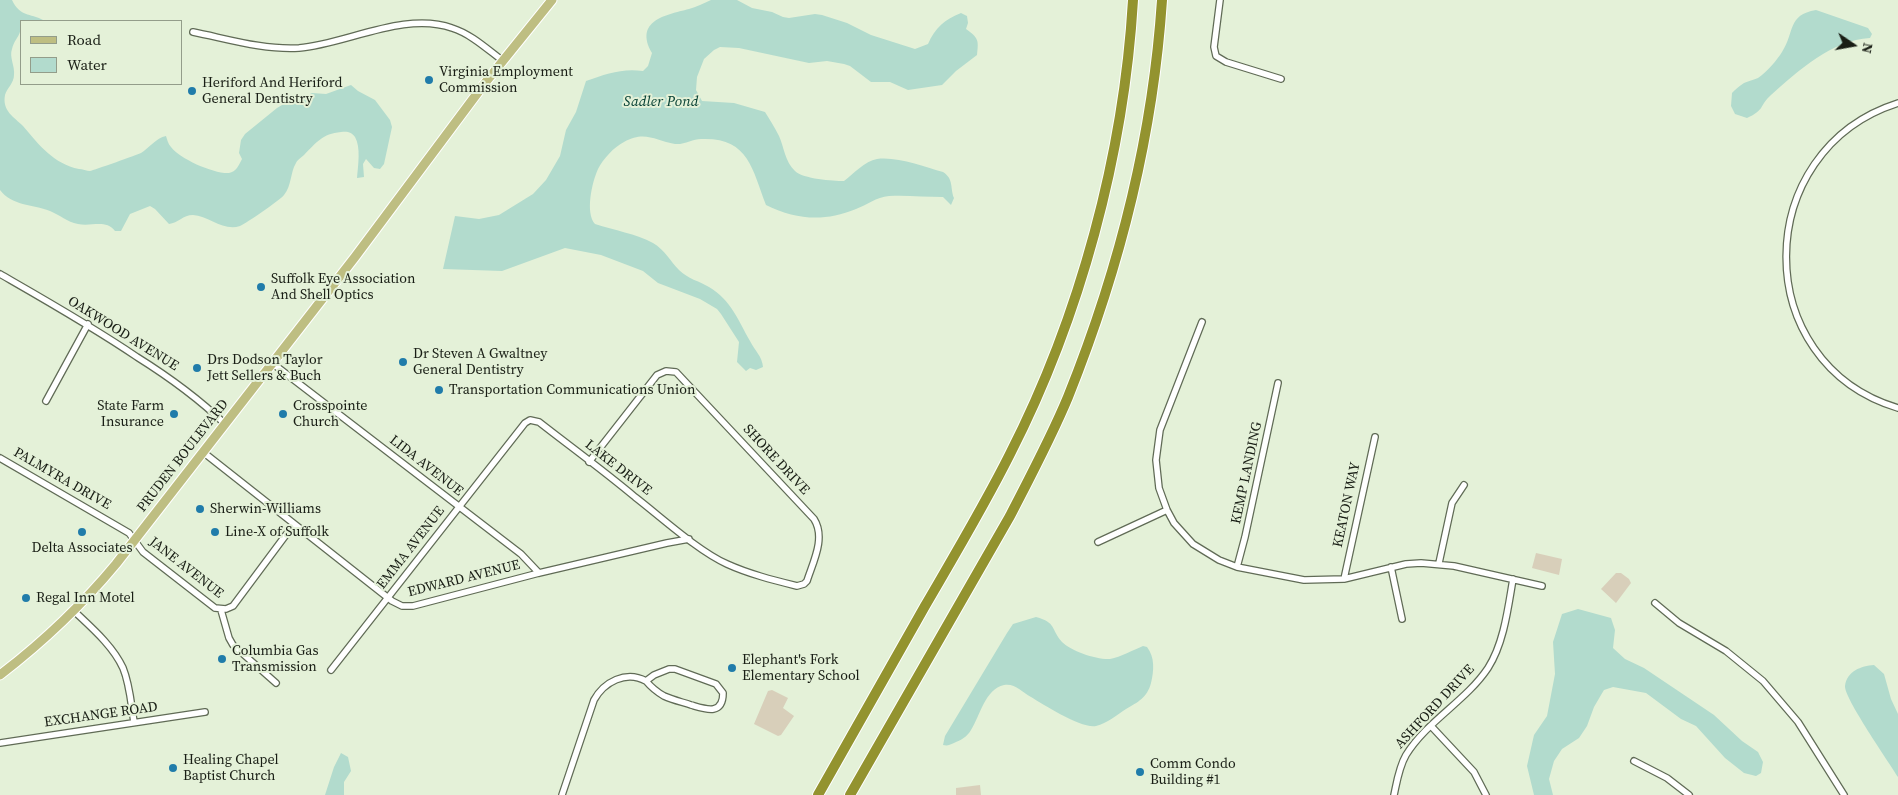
<!DOCTYPE html>
<style>
body{margin:0}
#map{position:relative;width:1898px;height:795px;overflow:hidden;background:#e4f1d8;font-family:"Source Serif 4",serif}
canvas{display:block}
.legend{position:absolute;left:20px;top:20px;width:162px;height:65px;box-sizing:border-box;background:#e4f1d8;border:1px solid #939d8a;margin:0;padding:6px 9px;list-style:none;font-size:15px;color:#191e15}
.legend li{display:flex;align-items:center;gap:10px;height:25px}
.legend b{width:25px;border:1px solid #939d8a}
.north{position:absolute;left:1828px;top:20px;width:50px;height:50px;-webkit-text-stroke:4px #e4f1d8;paint-order:stroke;rotate:102deg;font-size:14px;font-weight:700;line-height:20px;text-align:center;color:#191e15}
.north::after{content:'';display:block;margin:auto;width:18px;height:22px;background:#191e15;clip-path:polygon(50% 0,100% 100%,50% 72%,0 100%)}
</style>
<div id="map">
<canvas width="1898" height="795"></canvas>
<ul class="legend">
<li><b style="height:6px;background:#bebe82"></b>Road</li>
<li><b style="height:14px;background:#b2dbcd"></b>Water</li>
</ul>
<div class="north">N</div>
</div>
<script>
const ctx = document.querySelector('canvas').getContext('2d');
ctx.lineJoin = 'round';
function paint(path, color) {
  ctx.fillStyle = color;
  ctx.fill(path, 'evenodd');
}
function strokePath(path, color, width, dash) {
  ctx.strokeStyle = color;
  ctx.lineWidth = width;
  ctx.lineCap = dash ? 'butt' : 'round';
  ctx.setLineDash(dash || []);
  ctx.stroke(path);
}
function drawText(font, color, halo, rows, align = 'center') {
  ctx.font = font + ' "Source Serif 4",serif';
  ctx.lineWidth = 4;
  ctx.setLineDash([]);
  ctx.textBaseline = 'middle';
  ctx.strokeStyle = halo;
  ctx.fillStyle = color;
  for (const [text, x, y, turn = 0] of rows) {
    ctx.save();
    ctx.translate(x, y);
    ctx.rotate((+turn || 0) * Math.PI / 180);
    ctx.textAlign = isNaN(turn) ? turn : align;
    if (halo) ctx.strokeText(text, 0, 0);
    ctx.fillText(text, 0, 0);
    ctx.restore();
  }
}
const green = new Path2D(`
 M1536 553 1562 559 1559 575 1532 568Z
 M1616 573H1621L1629 579 1631 583 1616 603 1601 589Z
 M772 690 788 698 783 708 794 716 781 735 778 736 754 724 768 691Z
 M980 785 981 795H956V788Z`);
const water = new Path2D(`
 M0 0H12C20 17 30 13 43 20L21 21C21 39 16 35 12 49 9 57 15 66 14 75 14 83 7 88 5 95 2 111 14 117 23 126 39 145 54 164 79 169 82 169 87 171 90 171 94 170 137 155 141 153 149 148 156 138 166 136 167 139 168 144 171 147 180 159 214 174 229 173 236 172 239 165 242 159L239 153 241 140 245 134 277 108 287 102H294L312 93 326 94 351 85 358 91 375 100 390 120 392 127 384 164 380 169 374 168 366 159 363 164 364 177 357 178C358 166 361 147 355 137 352 132 347 131 341 132 322 134 317 142 304 155 301 158 297 160 296 163 290 173 292 185 284 195 280 200 247 223 240 226 224 232 209 216 193 215 183 215 178 223 169 224L155 209 150 206 130 214 121 231H115C106 219 91 227 78 224 67 222 60 215 50 211 32 204 12 206 0 190Z
 M711 0H737L752 8 772 12 783 17 789 18 815 14 822 15 847 23 871 35 915 49 928 44C935 28 945 19 961 13L967 16 968 23 966 29C978 38 979 39 977 55L956 71 942 85 908 90 890 82H871L850 66 844 64 827 61 809 63 739 48 720 47 714 50 704 59 697 77 696 90 702 101 734 103 765 112C770 120 775 128 779 136 784 147 785 162 795 171 803 179 833 181 844 181 853 174 865 161 877 159 896 156 925 167 943 172 954 179 950 188 954 198L951 205 943 197C925 197 906 195 889 196 876 197 867 205 856 209 824 222 797 220 766 205 752 168 748 137 701 139 693 139 684 145 675 144 656 141 645 130 624 142 614 147 603 159 598 169 592 182 585 213 595 224 614 230 636 234 653 243 665 250 670 261 679 270 688 279 699 281 709 287 731 300 738 320 750 341 755 351 762 356 763 367L756 370 750 368 746 371 737 362 739 342 721 314 717 309 700 299 658 283 643 271 601 255 565 248 502 271 443 269 455 216 479 219 499 215 533 194 546 180 560 156 566 130 576 112 586 81C606 74 622 68 643 71L648 66 652 53C634 21 665 15 689 9 696 7 704 3 711 0Z
 M1816 10 1868 28 1872 34 1870 38C1832 40 1798 71 1771 95 1759 106 1765 110 1747 118L1735 114 1731 106 1732 93C1735 90 1739 86 1744 83 1748 81 1754 80 1758 78 1767 72 1777 60 1782 52 1795 32 1787 15 1816 10Z
 M1578 609 1611 618 1615 630 1613 648 1625 659 1644 668 1714 715 1742 741 1758 752 1763 762 1761 773 1756 776 1744 773 1725 758 1696 726 1681 719 1646 693 1613 687 1604 690 1601 695 1594 707 1587 726 1579 738 1562 749 1554 761 1549 779 1553 795H1534L1527 766 1534 735 1547 716 1555 674 1553 642 1562 614Z
 M1036 617C1057 623 1050 628 1062 642 1071 651 1097 660 1110 659 1121 657 1133 650 1143 646L1147 647C1155 657 1154 671 1151 683 1147 698 1138 702 1126 709 1117 715 1107 723 1096 726 1082 729 1044 705 1031 697 1022 692 1015 683 1004 685 985 689 980 716 971 730 967 737 961 740 954 743 949 745 948 746 943 745L945 736 1007 633 1013 624Z
 M1874 665 1884 674 1891 699 1898 714V777C1889 762 1844 698 1845 686 1847 671 1861 666 1874 665Z
 M341 753 348 757 351 771 344 782V795H325L334 767Z`);
const street = new Path2D(`
 M1220 0 1214 47 1216 56 1226 62 1281 79
 M193 32C228 39 263 50 299 48 346 44 405 11 452 28 471 34 487 49 503 61
 M1898 103C1750 150 1748 363 1898 408
 M0 274C47 301 93 327 137 357 169 377 198 398 225 424
 M1202 322 1160 430 1156 460 1159 488 1167 510 1174 523 1193 544 1219 560 1237 567 1304 580 1344 579 1406 564 1421 563 1454 566 1542 586
 M272 363 521 554 539 573
 M46 401 88 324
 M203 452 392 601 402 606H413L539 573 667 543 689 539
 M0 458 129 533 143 552 215 608 226 609 233 606 294 524
 M1098 542 1167 510
 M1439 563 1452 503 1464 485
 M1237 567 1245 537 1278 383
 M1391 567 1402 619
 M1344 579 1375 437
 M1655 603 1679 623 1726 651 1763 681 1798 722 1844 795
 M221 610 229 638 233 645 276 683
 M74 611C92 628 113 646 123 668 130 685 131 704 134 722
 M669 669H675L716 684 723 693C723 716 705 709 691 705 682 702 673 700 664 696 657 692 651 687 646 681L654 675Z
 M331 670 525 423 530 420 539 422C571 447 604 471 635 497 661 517 698 551 727 564 749 574 773 580 797 586L804 584 807 581C813 562 826 538 814 519L676 372 666 371 657 375 589 462
 M1431 726 1474 772 1486 795
 M0 743 205 712
 M1634 761 1667 778 1689 795
 M562 795 594 700C604 682 626 670 646 681
 M1394 795C1397 781 1399 767 1406 755 1427 721 1466 701 1488 668 1504 643 1508 608 1513 579`);
const primary = new Path2D(`
 M0 675C43 642 82 605 116 564L355 257 485 83 552 0`);
const highway = new Path2D(`
 M818 795C854 732 889 669 925 606 954 556 984 506 1010 454 1080 317 1124 154 1133 0
 M850 795 1010 516C1030 477 1051 438 1068 397 1119 270 1153 136 1162 0`);
const markers = [
 [429,80,5,"#207caa"],
 [192,91,5,"#207caa"],
 [261,287,5,"#207caa"],
 [403,362,5,"#207caa"],
 [197,368,5,"#207caa"],
 [439,390,5,"#207caa"],
 [174,414,5,"#207caa"],
 [283,414,5,"#207caa"],
 [200,509,5,"#207caa"],
 [82,532,5,"#207caa"],
 [215,532,5,"#207caa"],
 [26,598,5,"#207caa"],
 [222,659,5,"#207caa"],
 [732,668,5,"#207caa"],
 [173,768,5,"#207caa"],
 [1140,772,5,"#207caa"]
];
const poiNames = [
 ["Virginia Employment",439,72],
 ["Commission",439,88],
 ["Heriford And Heriford",202,83],
 ["General Dentistry",202,99],
 ["Suffolk Eye Association",271,279],
 ["And Shell Optics",271,295],
 ["Dr Steven A Gwaltney",413,354],
 ["General Dentistry",413,370],
 ["Drs Dodson Taylor",207,360],
 ["Jett Sellers & Buch",207,376],
 ["Transportation Communications Union",449,390],
 ["State Farm",164,406,"right"],
 ["Insurance",164,422,"right"],
 ["Crosspointe",293,406],
 ["Church",293,422],
 ["Sherwin-Williams",210,509],
 ["Line-X of Suffolk",225,532],
 ["Delta Associates",82,548,"center"],
 ["Regal Inn Motel",36,598],
 ["Columbia Gas",232,651],
 ["Transmission",232,667],
 ["Elephant's Fork",742,660],
 ["Elementary School",742,676],
 ["Healing Chapel",183,760],
 ["Baptist Church",183,776],
 ["Comm Condo",1150,764],
 ["Building #1",1150,780]
];
const streetNames = [
 ["OAKWOOD AVENUE",123,334,32],
 ["PRUDEN BOULEVARD",183,456,-52],
 ["SHORE DRIVE",776,460,47],
 ["LIDA AVENUE",426,466,38],
 ["LAKE DRIVE",618,468,38],
 ["KEMP LANDING",1247,473,-78],
 ["PALMYRA DRIVE",62,479,30],
 ["KEATON WAY",1347,505,-78],
 ["EMMA AVENUE",411,548,-52],
 ["JANE AVENUE",186,568,38],
 ["EDWARD AVENUE",464,579,-14],
 ["ASHFORD DRIVE",1435,707,-47],
 ["EXCHANGE ROAD",101,715,-8]
];
const waterNames = [
 ["Sadler Pond",661,102]
];
paint(green, '#d8cfba');
paint(water, '#b2dbcd');
strokePath(street, '#606b56', 8);
strokePath(primary, '#fff', 11);
strokePath(highway, '#fff', 12);
strokePath(street, '#fff', 5.5);
strokePath(primary, '#bebe82', 9);
strokePath(highway, '#93932f', 10);
for (const [x, y, r, color] of markers) {
  const dot = new Path2D();
  dot.arc(x, y, r, 0, 2 * Math.PI);
  ctx.fillStyle = color;
  ctx.fill(dot);
  strokePath(dot, '#e4f1d8', 2);
}
drawText('14px', '#191e15', '#e4f1d8', poiNames, 'left');
drawText('14px', '#191e15', '#e4f1d8', streetNames);
drawText('italic 15px', '#084235', '#e4f1d8', waterNames);
</script>
